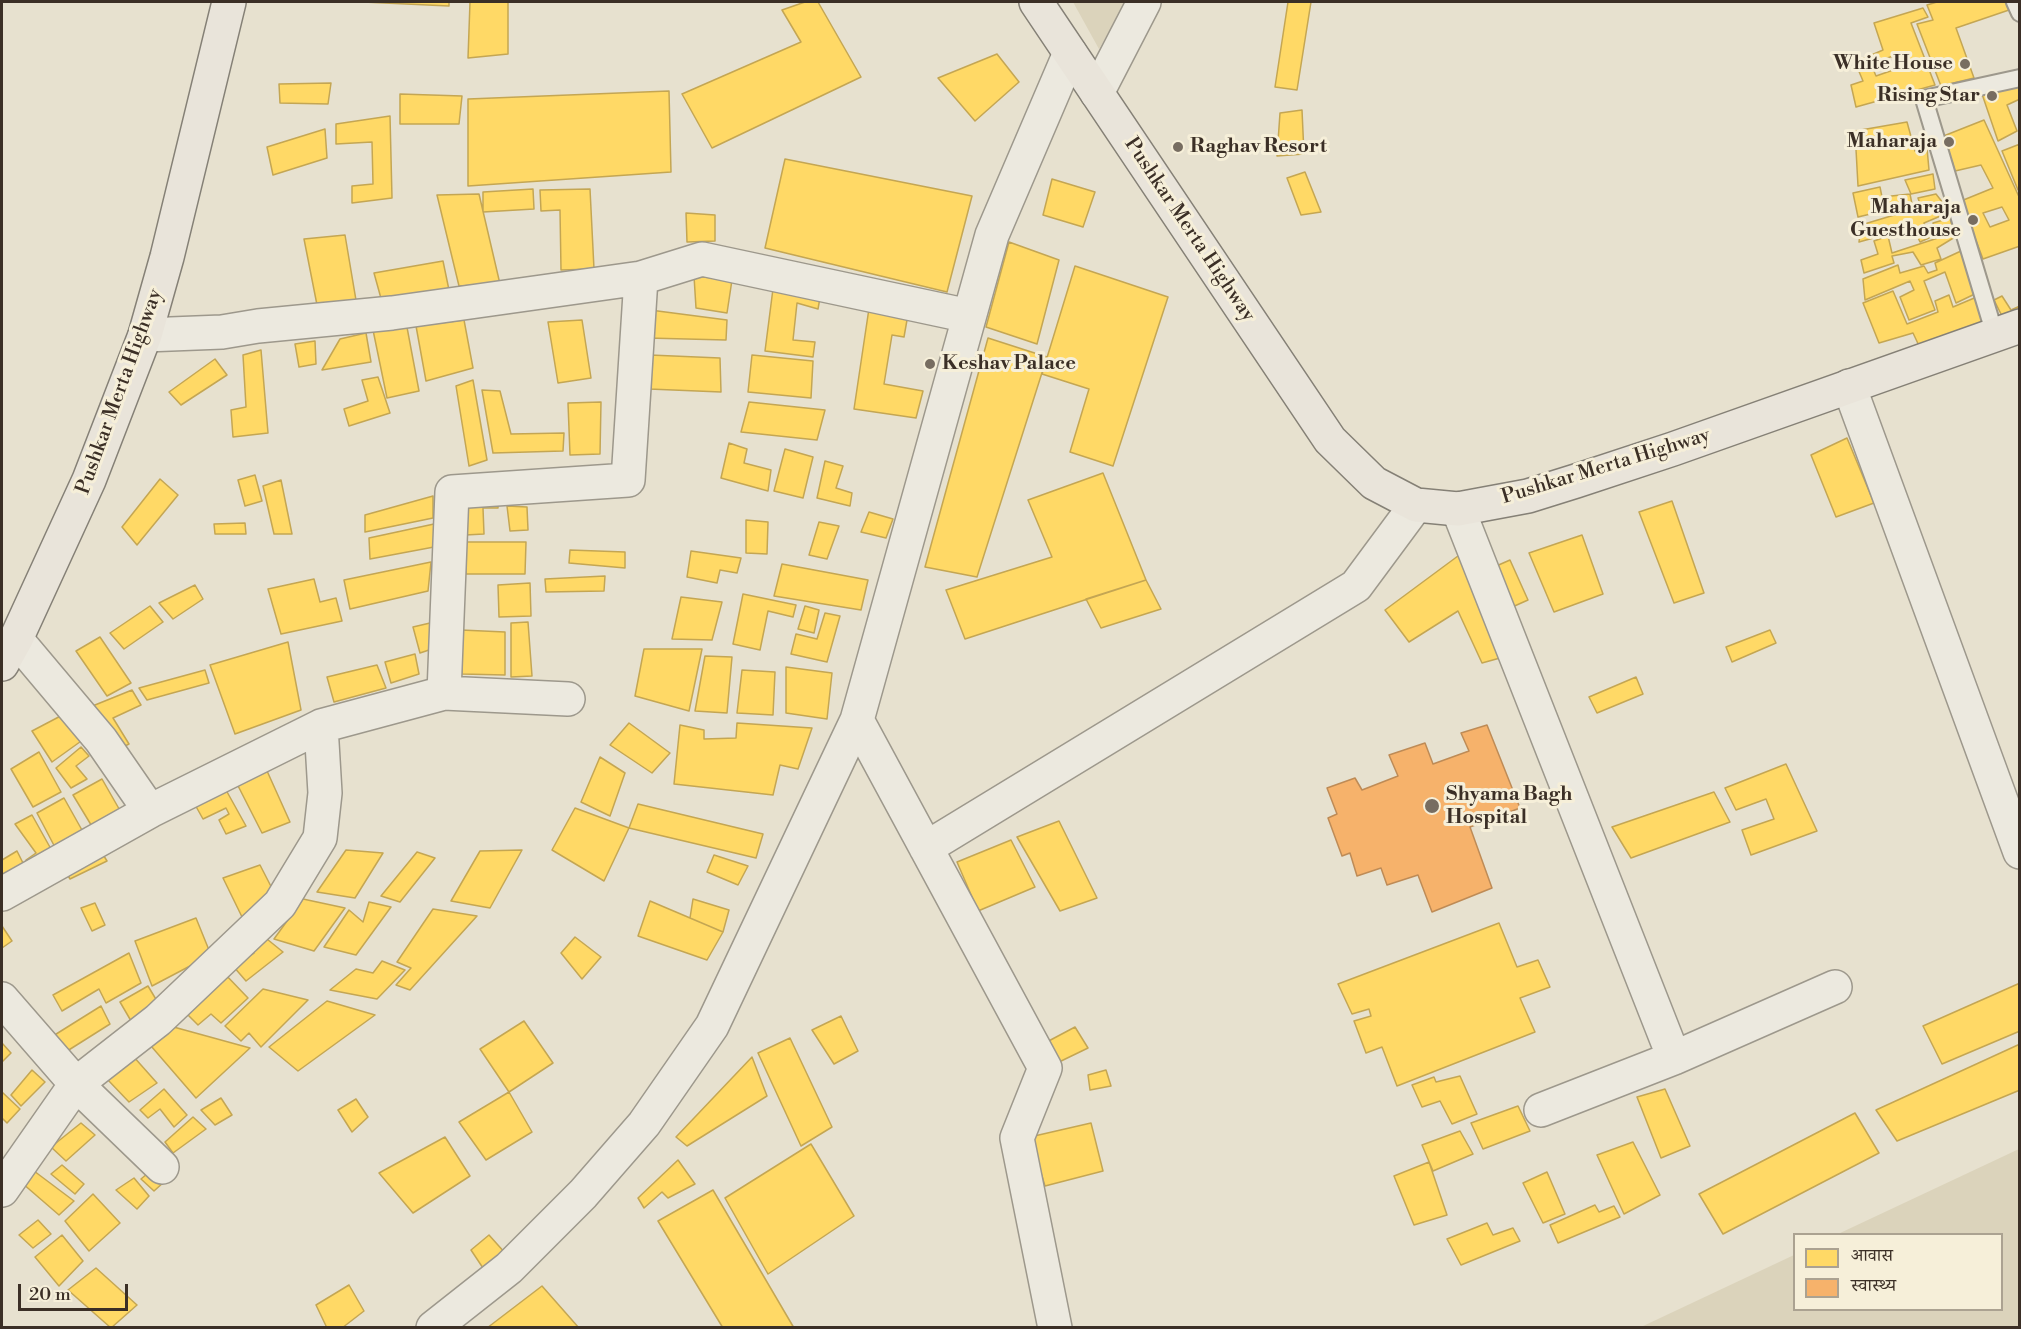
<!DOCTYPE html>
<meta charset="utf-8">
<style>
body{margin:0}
#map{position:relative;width:2021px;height:1329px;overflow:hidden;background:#e7e1cf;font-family:"Libre Bodoni","Noto Serif Devanagari",serif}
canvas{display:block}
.frame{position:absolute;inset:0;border:3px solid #3b2f26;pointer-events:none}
.legend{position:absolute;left:1793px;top:1233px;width:210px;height:78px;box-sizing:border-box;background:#f6efd9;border:2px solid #aba291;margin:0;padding:8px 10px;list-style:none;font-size:18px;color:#3b2f26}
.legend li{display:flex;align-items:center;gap:12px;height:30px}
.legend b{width:30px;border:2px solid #aba291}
.scale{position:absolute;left:18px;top:1284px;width:110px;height:27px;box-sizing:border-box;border:3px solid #3b2f26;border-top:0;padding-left:8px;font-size:18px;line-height:21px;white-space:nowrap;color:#3b2f26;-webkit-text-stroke:4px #f6efd9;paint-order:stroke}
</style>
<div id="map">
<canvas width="2021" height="1329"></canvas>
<div class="frame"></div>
<ul class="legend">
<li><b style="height:16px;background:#ffd966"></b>आवास</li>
<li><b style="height:16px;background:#f6b26b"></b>स्वास्थ्य</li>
</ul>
<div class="scale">20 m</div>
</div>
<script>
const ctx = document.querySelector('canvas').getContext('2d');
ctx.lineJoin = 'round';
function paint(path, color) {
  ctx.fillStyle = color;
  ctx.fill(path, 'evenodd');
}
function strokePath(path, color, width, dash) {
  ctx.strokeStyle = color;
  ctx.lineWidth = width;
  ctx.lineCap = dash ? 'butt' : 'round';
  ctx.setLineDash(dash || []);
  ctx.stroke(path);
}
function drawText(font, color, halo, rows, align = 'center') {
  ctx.font = font + ' "Libre Bodoni",serif';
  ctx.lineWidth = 6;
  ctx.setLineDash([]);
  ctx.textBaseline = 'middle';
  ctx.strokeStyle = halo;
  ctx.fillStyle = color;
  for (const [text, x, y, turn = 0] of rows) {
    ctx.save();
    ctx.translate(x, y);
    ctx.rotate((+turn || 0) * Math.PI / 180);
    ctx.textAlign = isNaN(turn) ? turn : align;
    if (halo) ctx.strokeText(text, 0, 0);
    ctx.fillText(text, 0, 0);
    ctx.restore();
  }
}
const green = new Path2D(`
 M1073 2H1126L1099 49Z
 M2019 1149V1327H1641L1794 1255V1310H2002V1234H1838Z`);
const homes = new Path2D(`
 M363 2H449V6Z
 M470 2H508V54L468 58Z
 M805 2H818L861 77 712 148 682 94 801 42 782 10Z
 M1288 2H1311L1297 90 1275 87Z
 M1937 2H2005L2009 10 1956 28 1974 78 1941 86 1917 24 1933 20 1927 5Z
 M1923 8 1928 17 1911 23 1935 85 1856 107 1851 85 1863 81 1855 62 1883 50 1874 23Z
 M997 54 1019 82 975 121 938 78Z
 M1893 56 1899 68 1876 76 1871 64Z
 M331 83 328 104 280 103 279 84Z
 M2020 84V99L2007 105 2017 131 1998 141 1982 94Z
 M669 91 671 172 468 186V99Z
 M400 94 462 96 459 124H400Z
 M1302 110 1304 154 1277 156 1280 113Z
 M390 116 392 198 352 203V186L373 184 372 142 336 144V124Z
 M1984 120 2020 199V246L1983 259 1961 201 1993 188 1981 165 1955 171 1952 161H1948L1941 137ZM2002 207 2009 220 1990 227 1983 213Z
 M1907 122 1915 151 1927 148 1929 170 1858 186 1855 131Z
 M325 129 327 158 273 175 267 147Z
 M2020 144V190H2018L2002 151Z
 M785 159 972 196 947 292 765 248Z
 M1305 172 1321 212 1301 215 1287 178Z
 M1933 174 1935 189 1911 194 1905 180Z
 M1052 179 1095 192 1083 227 1043 215Z
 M1880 187 1882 197 1910 194 1912 204 1858 217 1853 193Z
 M533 189 534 209 483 212V192Z
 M590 189 594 269 561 270 560 210 541 211 540 190Z
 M479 194 500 284 459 286 437 195Z
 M1936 194 1950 212 1924 223 1929 238 1920 242 1913 227 1859 242 1861 225 1921 207 1918 198Z
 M686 213 715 215V241L687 242Z
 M1950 218 1955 237 1937 248 1941 259 1921 265 1913 252 1892 256 1894 263 1864 273 1861 260 1878 254 1874 241 1888 236 1892 253 1947 235V228L1935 230 1933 223Z
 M345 235 357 306 318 310 304 239Z
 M1009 242 1059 260 1037 344 986 327Z
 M1961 251 1979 292 1956 303 1945 272 1924 281 1935 310 1909 320 1900 297 1914 290 1910 281 1865 300 1863 279 1898 265 1900 273 1924 266 1928 273 1937 270 1935 263Z
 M443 261 449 290 382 302 374 273Z
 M1075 266 1168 297 1113 466 1070 452 1089 389 1042 374Z
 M694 276 732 280 727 313 696 308Z
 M774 281 821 292 818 309 797 303 793 340 815 342 813 357 765 351Z
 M1893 291 1907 324 1938 312 1935 301 1949 295 1953 307 1979 296 1992 324 1921 350 1913 333 1879 343 1863 303Z
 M871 295 910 303 904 337 892 335 884 384 923 391 916 418 854 409Z
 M2002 296 2011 310 2020 306V314L2004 320 1994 300Z
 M650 310 727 320 726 340 647 338Z
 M464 320 473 368 426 381 416 326Z
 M582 320 591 378 558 383 548 322Z
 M406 322 419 391 387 398 373 330Z
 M366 333 371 362 322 370 340 339Z
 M988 338 1047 357 977 577 925 567Z
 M315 341 316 364 299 367 295 344Z
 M261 350 268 433 233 437 231 410 246 407 243 355Z
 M650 355 720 358 721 392 649 389Z
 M752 355 813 361 811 398 748 392Z
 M215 359 227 375 181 405 169 392Z
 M378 377 390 413 349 426 344 409 368 401 362 380Z
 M473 380 487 460 469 466 456 386Z
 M482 390 500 391 511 434 564 433 563 451 493 453Z
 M601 402 600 454 570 455 568 403Z
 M749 402 825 410 817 440 741 432Z
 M1847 438 1874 503 1836 517 1811 455Z
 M729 443 747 449 744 463 771 470 768 491 721 478Z
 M785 449 813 457 803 498 774 491Z
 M825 461 843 466 836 488 852 493 850 506 817 498Z
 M1103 473 1146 580 965 639 946 590 1052 557 1028 500Z
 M255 475 262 501 245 506 238 480Z
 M160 479 178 495 137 545 122 527Z
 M281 480 292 534H274L263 486Z
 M433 496V518L365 532V515Z
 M463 497H498V508H483L484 534 465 535Z
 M1672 501 1704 593 1674 603 1639 512Z
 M507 506 527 507 528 530 510 531Z
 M869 512 893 519 886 538 861 532Z
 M746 520 768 522 767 554 746 553Z
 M819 522 839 526 827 559 809 555Z
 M245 523 246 534H215L214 524Z
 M434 524V547L370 559 369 538Z
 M1582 535 1603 594 1554 612 1529 553Z
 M464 542H526L525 574H466Z
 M570 550 625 552V568L569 563Z
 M691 551 741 558 737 573 720 570 717 583 687 577Z
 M1462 553 1500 658 1482 663 1458 611 1409 642 1385 610Z
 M1510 560 1528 600 1510 608 1494 567Z
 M431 562 428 591 350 609 344 580Z
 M782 564 868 580 861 610 774 596Z
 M605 576 604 591 546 592 545 579Z
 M314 579 320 602 336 598 342 621 281 634 268 589Z
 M1146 580 1161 609 1101 628 1086 599Z
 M530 583 531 616 499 617 498 585Z
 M195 585 203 599 173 619 159 603Z
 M743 594 796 605 793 617 768 611 760 650 733 644Z
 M681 597 722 602 712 640 672 639Z
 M150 606 163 622 124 649 110 633Z
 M805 606 819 610 814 633 798 629Z
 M825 613 840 616 827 662 791 654 796 634 817 639Z
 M528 622 532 676 511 677V623Z
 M430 623 435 648 420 653 413 627Z
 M461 630 505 632V675L462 674Z
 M1770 630 1776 643 1732 662 1726 647Z
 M100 637 131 683 107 696 76 651Z
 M288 642 301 710 235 734 210 665Z
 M644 649H702L689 711 635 696Z
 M415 654 419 674 391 683 385 662Z
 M705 656 732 657 727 713 695 711Z
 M377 665 386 688 334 702 327 677Z
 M786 667 832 673 827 719 786 713Z
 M205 670 209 683 147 700 139 688Z
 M742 670 775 672 773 715 737 713Z
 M1636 677 1643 694 1597 713 1589 697Z
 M132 690 141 705 113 718 129 744 117 750 90 707Z
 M72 710 84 739 52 762 32 731Z
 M629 723 670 753 652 773 610 745Z
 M737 723 812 728 798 769 780 765 773 795 674 784 680 725 704 730V739L736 738Z
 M81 747 89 756 76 766 87 779 71 788 56 768Z
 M39 752 61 792 33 807 11 769Z
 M600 757 625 773 610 816 581 802Z
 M263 762 290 822 262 833 232 774Z
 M1786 764 1817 831 1751 855 1742 830 1774 819 1766 799 1736 810 1725 788Z
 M102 779 126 821 99 838 73 795Z
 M221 781 246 826 226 834 219 820 229 814 226 808 203 819 189 794Z
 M1714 792 1730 822 1631 858 1612 827Z
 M64 798 87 839 58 853 37 813Z
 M638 804 763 834 756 858 629 828Z
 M575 808 629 828 604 881 552 850Z
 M32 815 56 858 35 873 26 860 36 853 15 824Z
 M1059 821 1097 898 1060 911 1017 837Z
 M1011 840 1035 887 978 911 957 862Z
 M96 843 107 861 70 879 60 862Z
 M346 850 383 853 355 898 317 892Z
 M522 850 490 908 451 901 480 851Z
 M17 851 29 875 2 888V860Z
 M417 852 435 858 400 902 381 896Z
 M714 855 748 866 738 885 707 872Z
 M260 865 279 902 244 921 223 878Z
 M303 899 345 908 314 951 274 939Z
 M693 899 729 910 723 932 690 918Z
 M650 901 723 932 707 960 638 936Z
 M369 902 391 907 356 955 324 947 349 910 363 922Z
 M95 903 105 925 92 931 81 908Z
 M433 909 477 916 410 990 396 985 411 968 397 962Z
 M196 918 211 955 152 986 135 941Z
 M1499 923 1517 967 1538 960 1550 987 1520 998 1535 1032 1397 1086 1382 1047 1366 1053 1354 1021 1371 1016 1369 1009 1352 1014 1338 984Z
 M2 926 12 941 2 948Z
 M262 935 283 952 246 981 233 966 254 953 249 947Z
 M575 937 601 957 582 979 561 953Z
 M129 953 141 983 106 1003 99 989 62 1011 53 995Z
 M382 961 405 970 377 999 330 990 356 969 373 973Z
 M223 972 248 998 221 1023 211 1014 198 1025 185 1012Z
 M2020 983V1031L1942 1064 1923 1026Z
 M148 986 160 1006 134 1026 120 1002Z
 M263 989 308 1000 261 1047 249 1033 241 1041 225 1026Z
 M327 1001 375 1015 298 1071 269 1047Z
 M101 1006 110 1024 64 1053 53 1036Z
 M841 1016 858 1051 834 1064 812 1030Z
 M524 1021 553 1063 509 1092 480 1049Z
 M170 1026 250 1048 196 1098 151 1046Z
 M1075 1027 1088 1048 1057 1063 1043 1044Z
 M790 1038 832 1127 801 1146 758 1053Z
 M2 1043 11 1053 2 1062Z
 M2020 1044V1090L1897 1141 1876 1110Z
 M133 1056 157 1083 129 1102 107 1079Z
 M752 1057 767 1096 687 1146 676 1137Z
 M32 1070 45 1082 21 1106 11 1095Z
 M1106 1070 1111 1086 1090 1090 1088 1075Z
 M1460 1076 1477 1114 1452 1124 1440 1101 1422 1107 1412 1085 1434 1077 1436 1082Z
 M164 1089 187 1115 174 1127 160 1109 148 1118 140 1110Z
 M1665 1089 1690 1146 1661 1158 1637 1097Z
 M2 1092 20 1109 7 1123 2 1118Z
 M509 1092 532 1132 486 1160 459 1122Z
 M221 1098 232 1115 215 1125 201 1110Z
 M356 1099 368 1117 352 1132 338 1110Z
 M1518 1106 1530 1131 1483 1149 1471 1123Z
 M1855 1113 1879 1153 1723 1234 1699 1194Z
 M193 1117 206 1129 173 1153 165 1142Z
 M81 1123 95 1135 66 1161 51 1147Z
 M1091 1123 1103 1171 1045 1186 1030 1137Z
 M1460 1131 1473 1154 1433 1171 1422 1145Z
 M445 1137 470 1176 413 1213 379 1173Z
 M1633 1142 1660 1195 1624 1214 1597 1155Z
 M811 1144 854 1216 768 1274 725 1198Z
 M678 1160 695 1184 668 1198 662 1192 644 1208 638 1198Z
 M1429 1162 1447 1215 1414 1225 1394 1176Z
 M62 1165 84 1184 75 1194 51 1174Z
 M154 1168 164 1182 154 1191 141 1179Z
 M34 1171 74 1201 59 1215 22 1183Z
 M1547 1172 1565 1214 1543 1223 1523 1183Z
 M134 1178 149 1196 137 1209 116 1190Z
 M713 1190 794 1328H723L658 1221Z
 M93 1194 120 1223 89 1251 65 1221Z
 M1595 1205 1599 1212 1614 1206 1620 1217 1558 1243 1550 1225Z
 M38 1220 51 1234 33 1248 19 1235Z
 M1487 1223 1493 1235 1513 1228 1520 1241 1461 1265 1447 1239Z
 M62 1235 83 1261 59 1286 35 1257Z
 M489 1235 506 1254 485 1271 471 1250Z
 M96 1268 137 1305 111 1328 68 1290Z
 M349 1285 364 1311 342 1328H327L316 1305Z
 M542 1286 579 1328H487Z`);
const health = new Path2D(`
 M1487 725 1520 808 1470 827 1492 888 1432 912 1418 875 1387 885 1381 868 1357 876 1350 853 1342 856 1328 818 1337 814 1327 788 1355 778 1362 790 1398 776 1389 755 1425 743 1433 764 1469 751 1461 733Z`);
const lane = new Path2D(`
 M2015 2 2020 13
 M1995 335 1924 99 2020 78`);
const street = new Path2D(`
 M1097 93 1144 2
 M145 335 222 332 258 326 392 313 641 278 702 259 969 316
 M1849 386 2020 852
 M1458 509 1674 1058
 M16 639 101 740 150 811 321 726 444 693 568 699
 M444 693 452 492 628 480 641 278
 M857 720 1045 1068 1017 1138 1055 1328
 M926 848 1356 586 1416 505
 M2 894 150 811
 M2 999 76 1084 162 1167
 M1541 1110 1674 1058 1835 987
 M2 1190 76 1084 158 1020 280 904 320 838 325 793 321 726
 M433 1328 509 1268 583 1194 644 1124 712 1026 857 720 992 235 1070 53`);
const primary = new Path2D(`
 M2 664 16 639 89 480 145 335 167 257 229 2`);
const highway = new Path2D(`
 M1036 2 1330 440 1374 483 1416 505 1458 509 1528 496 1576 481 1673 449 2020 326`);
const markers = [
 [1965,64,6,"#776d61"],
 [1992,96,6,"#776d61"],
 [1949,142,6,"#776d61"],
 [1178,147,6,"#776d61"],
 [1973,220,6,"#776d61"],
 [930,364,6,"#776d61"],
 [1432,806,8,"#776d61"]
];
const poiNames = [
 ["White House",1953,64],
 ["Rising Star",1980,96],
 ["Maharaja",1937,142],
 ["Raghav Resort",1190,147,"left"],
 ["Maharaja",1961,208],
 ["Guesthouse",1961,231],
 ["Keshav Palace",942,364,"left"],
 ["Shyama Bagh",1446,795,"left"],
 ["Hospital",1446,818,"left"]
];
const streetNames = [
 ["Pushkar Merta Highway",1189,230,56],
 ["Pushkar Merta Highway",120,392,-70],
 ["Pushkar Merta Highway",1606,467,-17]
];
paint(green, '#dbd3bb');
paint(homes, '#ffd966');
strokePath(homes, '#c4a653', 1.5);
paint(health, '#f6b26b');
strokePath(health, '#be8b56', 1.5);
strokePath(lane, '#9d988c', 20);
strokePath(street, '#9d988c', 36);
strokePath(primary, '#858076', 36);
strokePath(highway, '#858076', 36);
strokePath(lane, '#ece9df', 16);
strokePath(street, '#ece9df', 33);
strokePath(primary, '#e9e4da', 33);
strokePath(highway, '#e9e4da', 33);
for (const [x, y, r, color] of markers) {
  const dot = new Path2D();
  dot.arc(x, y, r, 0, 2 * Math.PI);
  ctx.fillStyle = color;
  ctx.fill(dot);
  strokePath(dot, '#f6efd9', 2);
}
drawText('bold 20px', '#3b2f26', '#f6efd9', poiNames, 'right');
drawText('20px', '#3b2f26', '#f6efd9', streetNames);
</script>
